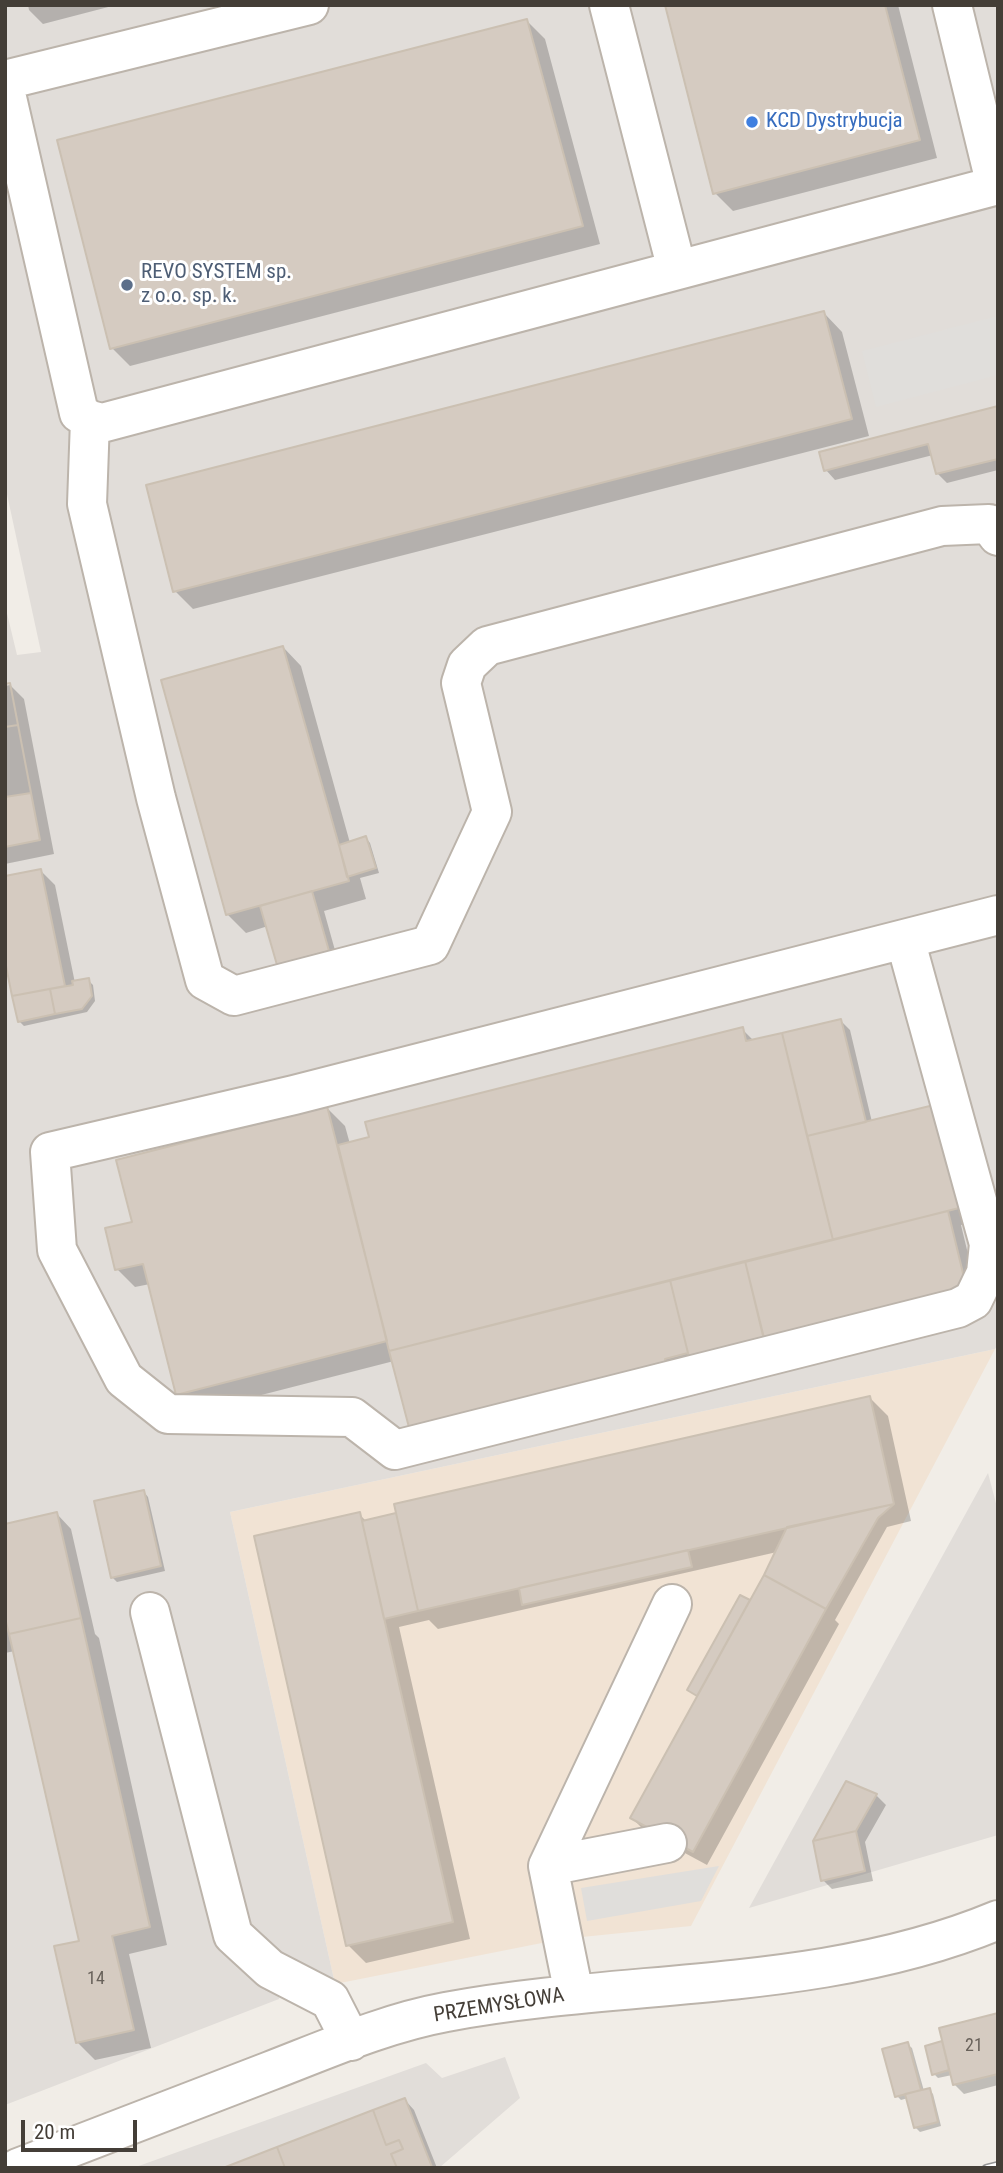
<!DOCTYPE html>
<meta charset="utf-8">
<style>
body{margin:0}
#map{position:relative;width:1003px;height:2173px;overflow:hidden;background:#f1ede7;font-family:"Roboto Condensed",sans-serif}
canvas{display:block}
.frame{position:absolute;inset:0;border:7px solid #443e37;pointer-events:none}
.scale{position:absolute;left:21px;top:2120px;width:116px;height:32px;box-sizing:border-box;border:4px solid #443e37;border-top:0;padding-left:9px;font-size:21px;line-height:24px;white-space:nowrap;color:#443e37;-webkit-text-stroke:5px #fff;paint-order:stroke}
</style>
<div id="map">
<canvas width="1003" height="2173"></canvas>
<div class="frame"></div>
<div class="scale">20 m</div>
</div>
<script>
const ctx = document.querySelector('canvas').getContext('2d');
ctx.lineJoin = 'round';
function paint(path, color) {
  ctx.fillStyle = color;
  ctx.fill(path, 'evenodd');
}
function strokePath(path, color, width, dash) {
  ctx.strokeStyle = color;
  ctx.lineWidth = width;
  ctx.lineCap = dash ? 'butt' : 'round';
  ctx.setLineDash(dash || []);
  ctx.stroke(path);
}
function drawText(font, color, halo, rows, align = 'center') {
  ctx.font = font + ' "Roboto Condensed",sans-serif';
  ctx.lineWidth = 6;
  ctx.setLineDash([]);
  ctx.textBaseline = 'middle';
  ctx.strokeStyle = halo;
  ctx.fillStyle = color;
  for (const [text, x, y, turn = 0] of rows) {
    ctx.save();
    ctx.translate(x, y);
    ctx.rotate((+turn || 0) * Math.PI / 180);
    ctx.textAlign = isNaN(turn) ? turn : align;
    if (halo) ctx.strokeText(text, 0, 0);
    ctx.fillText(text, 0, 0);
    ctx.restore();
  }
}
const commercial = new Path2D(`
 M995 1349 691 1926 562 1939 335 1984 230 1512Z`);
const industrial = new Path2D(`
 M5 5H998V1344L995 1349 230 1512 335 1984 287 1966 279 1999 5 2105V605L17 655 41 652 5 485Z
 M988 1473 998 1511V1835L749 1908Z
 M505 2057 520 2098 439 2168H133L426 2063 442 2078Z`);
const parking = new Path2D(`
 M998 316V375L876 407 862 351Z
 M719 1866 701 1901 587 1921 581 1888Z`);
const shadow = new Path2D(`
 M28 5H116L43 24 29 10Z
 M666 5H898L937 158 733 211 715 193Z
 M527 21 545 39 600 244 130 366 112 348Z
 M824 313 842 332 869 436 193 609 175 591Z
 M998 408V470L947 483 937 473 933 455 835 480 826 470Z
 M283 647 301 666 350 843 366 838 370 843 379 873 360 878 366 899 324 911 338 961 288 974 268 926 246 933 228 915Z
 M10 685 24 699 54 854 5 864V686Z
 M41 871 55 885 75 983 88 980 93 985 95 1001 87 1012 24 1026 19 1021 5 952Z
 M841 1021 850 1030 872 1122 976 1222 961 1225 981 1308 682 1376 394 1361 195 1412 177 1394 150 1284 135 1287 117 1269 134 1223 327 1108 345 1126 350 1144 742 1029 754 1041Z
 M870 1398 888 1416 911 1521 887 1527 835 1620 839 1624 707 1865 646 1832 632 1818 698 1697 689 1690 748 1602 750 1603 777 1552 438 1629 429 1620 399 1627 470 1939 366 1963 348 1945 359 1514 367 1522 395 1515 399 1519Z
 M144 1492 148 1497 165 1571 117 1582 112 1577Z
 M57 1514 71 1529 95 1634 99 1638 167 1945 129 1954 151 2048 95 2060 77 2042 81 1942 15 1651 5 1653V1526Z
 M876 1795 886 1805 865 1842 873 1881 832 1889 823 1880Z
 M998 2015V2085L964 2094 954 2084 952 2075 938 2078 934 2074 928 2047 944 2043Z
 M907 2044 912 2048 924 2091 929 2090 933 2094 941 2126 920 2132 915 2127 908 2098 901 2100 897 2096Z
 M405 2100 414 2110 437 2168H228Z`);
const building = new Path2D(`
 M665 5H885L920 140 713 194Z
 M527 19 583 226 110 349 57 140Z
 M824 311 852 419 173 592 146 485Z
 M998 406V459L936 474 928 444 824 471 819 452Z
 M283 646 349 881 226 915 161 680Z
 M10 683 40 840 5 847V684Z
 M10 683 18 725 5 727V684Z
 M18 725 31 793 5 797V727Z
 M366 836 376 868 347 877 339 845Z
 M41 869 65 986 12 996 5 961V876Z
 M312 891 329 951 277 965 260 906Z
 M89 978 92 996 82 1009 55 1014 50 989 73 985 72 981Z
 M50 989 55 1014 18 1022 12 996Z
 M841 1019 866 1122 807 1136 782 1033Z
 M743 1027 746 1041 782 1033 833 1240 389 1351 338 1145 369 1137 365 1122Z
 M938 1104 963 1207 833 1240 807 1136Z
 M327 1106 387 1341 176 1395 143 1264 115 1270 105 1228 132 1222 116 1160Z
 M948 1211 968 1294 765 1344 745 1261Z
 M745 1261 764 1338 689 1357 670 1280Z
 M670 1280 688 1353 665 1359 668 1371 411 1435 389 1351Z
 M870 1396 894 1504 418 1611 394 1504Z
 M144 1490 161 1566 111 1578 94 1501Z
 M894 1504 878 1518 826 1609 764 1575 787 1527Z
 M57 1512 81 1618 9 1634 5 1618V1524Z
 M360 1512 453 1922 346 1946 254 1536Z
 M396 1513 418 1611 384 1619 362 1521Z
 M688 1550 692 1567 522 1605 519 1588Z
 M764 1575 826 1609 693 1852 630 1818Z
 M740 1595 750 1600 697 1696 687 1690Z
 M81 1618 150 1927 112 1936 134 2030 76 2043 54 1946 79 1941 9 1634Z
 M846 1781 877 1794 856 1831 813 1841Z
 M856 1831 865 1871 821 1881 813 1841Z
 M998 2013V2074L953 2085 939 2028Z
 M942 2041 949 2070 932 2075 925 2046Z
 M908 2042 921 2090 895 2097 882 2049Z
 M930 2088 938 2122 914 2128 905 2094Z
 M405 2098 432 2167 429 2168H397L391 2154 403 2149 399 2140 386 2145 373 2110Z
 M373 2110 386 2145 399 2140 403 2149 391 2154 397 2168H285L277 2147Z
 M277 2147 285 2168H223Z`);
const minor = new Path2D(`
 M609 5 677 270
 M952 5 996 186
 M5 80 309 5
 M5 89 79 413 90 420 102 423 998 185
 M90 420 87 504 156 798 205 980 234 996 430 945 492 812 461 683 467 665 487 646 942 526 989 524 998 536
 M905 939 989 1244 986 1273 973 1300 958 1308 395 1450 352 1417 168 1414 124 1379 57 1250 50 1152 294 1095 998 915
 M150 1612 233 1935 270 1969 330 2000 351 2041
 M548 1866 667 1843
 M574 1994 548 1866 672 1604
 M18 2168C102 2135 186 2103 270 2071 327 2049 386 2023 446 2012 629 1978 823 1993 998 1920`);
const rail = new Path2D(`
 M986 2168 998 2165`);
const markers = [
 [752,122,7,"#3f7fe0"],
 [127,285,7,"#5c6f8a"]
];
const numberNames = [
 ["14",96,1979],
 ["21",974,2046]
];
const shopNames = [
 ["KCD Dystrybucja",766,122]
];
const serviceNames = [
 ["REVO SYSTEM sp.",141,273],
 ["z o.o. sp. k.",141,297]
];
const streetNames = [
 ["PRZEMYSŁOWA",499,2006,-9]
];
paint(commercial, '#f1e3d4');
paint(industrial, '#e1ddd9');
paint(parking, '#e0dedb');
paint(shadow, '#0003');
paint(building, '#d5cbc1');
strokePath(building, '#cbc0b2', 2);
strokePath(minor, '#bcb4ab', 42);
strokePath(minor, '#fff', 38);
strokePath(rail, '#959595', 8);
strokePath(rail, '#fff', 5, [16]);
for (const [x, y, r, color] of markers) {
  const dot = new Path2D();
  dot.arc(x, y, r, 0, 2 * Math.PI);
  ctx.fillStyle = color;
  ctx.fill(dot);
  strokePath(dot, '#fff', 2.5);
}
drawText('18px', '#68615a', null, numberNames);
drawText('21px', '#366cbe', '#fff', shopNames, 'left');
drawText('21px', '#4e5e75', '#fff', serviceNames, 'left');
drawText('21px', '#443e37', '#fff', streetNames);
</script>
